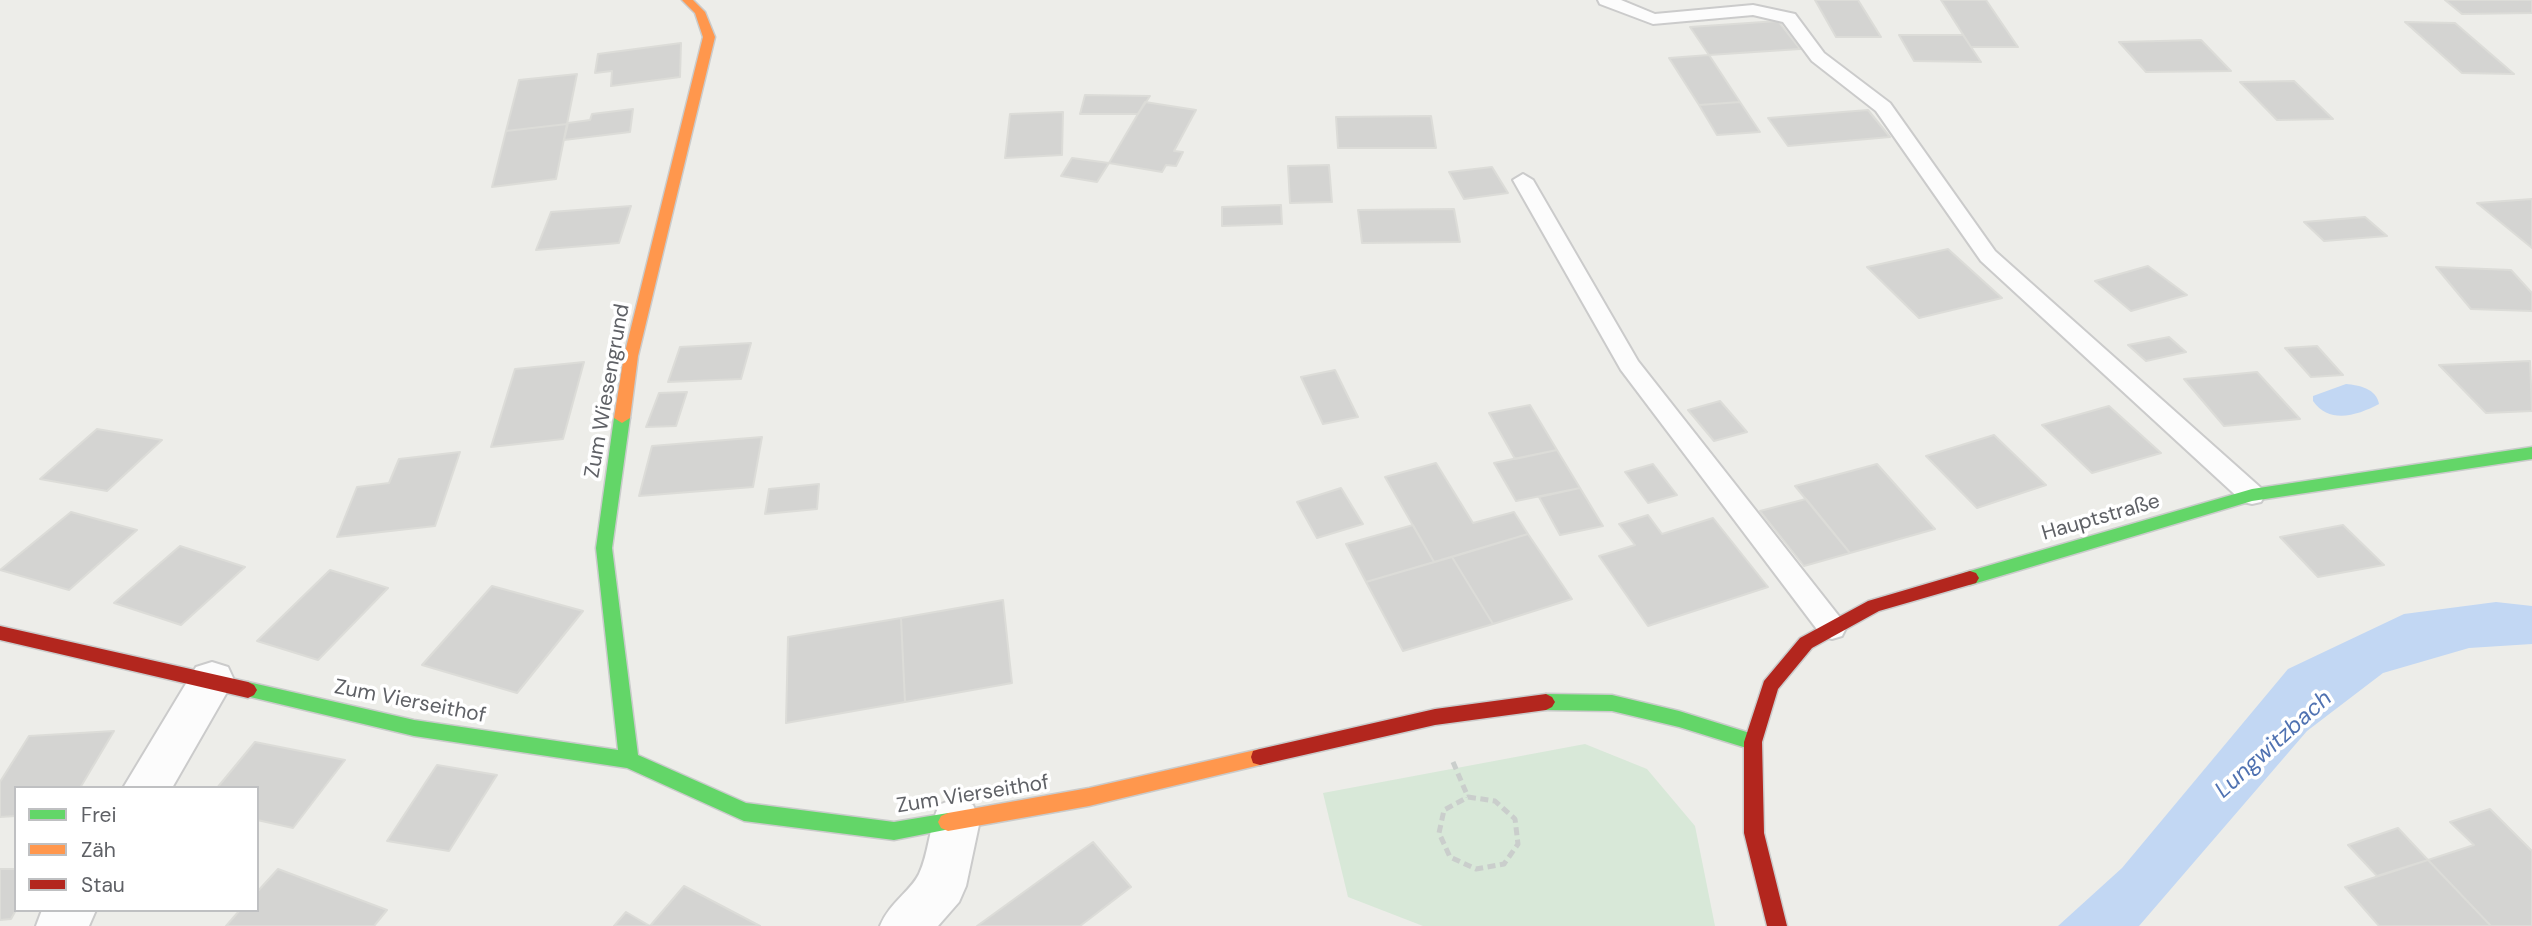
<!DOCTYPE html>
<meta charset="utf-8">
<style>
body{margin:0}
#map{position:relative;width:2532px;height:926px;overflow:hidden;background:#edede9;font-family:"DM Sans",sans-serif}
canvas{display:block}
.legend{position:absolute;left:14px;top:786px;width:245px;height:126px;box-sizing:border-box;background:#fff;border:2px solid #bfc0c2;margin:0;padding:9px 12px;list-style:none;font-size:21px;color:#5f6166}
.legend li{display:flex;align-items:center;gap:14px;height:35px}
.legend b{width:35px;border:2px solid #bfc0c2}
</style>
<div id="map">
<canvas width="2532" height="926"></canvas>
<ul class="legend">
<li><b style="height:9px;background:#63d668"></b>Frei</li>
<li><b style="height:9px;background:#ff974d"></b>Zäh</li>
<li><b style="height:9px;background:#b3261e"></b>Stau</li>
</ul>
</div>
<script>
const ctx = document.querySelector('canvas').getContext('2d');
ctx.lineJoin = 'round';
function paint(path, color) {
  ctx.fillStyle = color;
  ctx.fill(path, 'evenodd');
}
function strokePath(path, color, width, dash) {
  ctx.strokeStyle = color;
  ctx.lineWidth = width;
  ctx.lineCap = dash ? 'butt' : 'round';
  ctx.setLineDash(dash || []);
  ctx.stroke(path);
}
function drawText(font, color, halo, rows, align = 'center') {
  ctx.font = font + ' "DM Sans",sans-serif';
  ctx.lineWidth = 7;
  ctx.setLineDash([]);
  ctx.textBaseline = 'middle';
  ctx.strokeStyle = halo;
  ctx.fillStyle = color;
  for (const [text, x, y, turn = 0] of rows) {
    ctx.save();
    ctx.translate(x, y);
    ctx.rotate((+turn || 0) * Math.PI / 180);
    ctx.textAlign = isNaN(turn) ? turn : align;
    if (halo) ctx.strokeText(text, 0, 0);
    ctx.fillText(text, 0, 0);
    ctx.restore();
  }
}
const green = new Path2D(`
 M1585 744 1647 769 1695 826 1715 926H1423L1348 897 1323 793Z`);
const water = new Path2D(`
 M2346 384C2359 385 2377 389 2379 404 2358 415 2330 425 2313 401V396Z
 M2496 602 2532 606V644L2469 648 2383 673 2307 731 2139 926H2058L2122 868 2288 669 2404 614Z`);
const building = new Path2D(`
 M1815 0H1858L1881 37H1836Z
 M1941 0H1986L2018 47H1971Z
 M2445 0H2532V13L2462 14Z
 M1778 21 1800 49 1709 55 1690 27Z
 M2405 22 2455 23 2514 74 2462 73Z
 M1899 35H1963L1981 62 1914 61Z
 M2201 40 2231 71 2146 72 2119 42Z
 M681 43 680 77 611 86 612 71 595 73 598 54Z
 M1709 55 1740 102 1699 105 1669 58Z
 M577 74 567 124 506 131 519 80Z
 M2294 81 2333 119 2277 120 2240 82Z
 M1085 95 1150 96 1138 114H1080Z
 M1145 102 1196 110 1174 151 1183 152 1176 166 1166 165 1162 172 1109 163Z
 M1740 102 1760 132 1717 135 1699 105Z
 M633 109 630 132 564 140 568 123 590 120 592 114Z
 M1868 110 1890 137 1788 146 1768 118Z
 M1063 112 1062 155 1005 158 1010 114Z
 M1431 116 1436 148H1338L1336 117Z
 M567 124 556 179 492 187 506 131Z
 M1072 158 1109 163 1097 182 1061 176Z
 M1329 165 1332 202 1290 203 1288 166Z
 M1492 167 1508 193 1464 199 1449 172Z
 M2532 199V248L2477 203Z
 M1281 205 1282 224 1222 226V207Z
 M631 206 619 243 536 250 551 212Z
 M1454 209 1460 242 1362 243 1358 210Z
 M2365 217 2387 236 2324 241 2304 222Z
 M1948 249 2002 298 1919 318 1867 267Z
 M2148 266 2187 295 2131 311 2095 281Z
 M2436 267 2511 270 2532 293V311L2471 309Z
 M2169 337 2186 352 2146 361 2128 345Z
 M751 343 741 379 668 382 680 347Z
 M2317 346 2343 375 2311 377 2285 348Z
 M2530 361 2532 411 2486 413 2439 365Z
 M584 362 563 439 491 447 515 369Z
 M1335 370 1358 417 1323 424 1301 377Z
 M2257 372 2300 419 2224 426 2184 379Z
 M687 392 676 426 646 427 659 393Z
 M1720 401 1747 432 1714 441 1688 410Z
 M1530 405 1557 450 1515 459 1489 413Z
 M2109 406 2161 453 2092 473 2042 425Z
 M97 429 162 440 107 491 40 479Z
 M1994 435 2046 485 1977 508 1926 456Z
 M762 437 753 487 639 496 652 446Z
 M1557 450 1580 488 1516 501 1494 463Z
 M460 452 435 526 337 537 357 487 389 483 399 459Z
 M1436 463 1473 523 1514 512 1528 534 1434 562 1385 477Z
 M1653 464 1677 495 1648 503 1625 472Z
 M1877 464 1935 529 1850 553 1795 486Z
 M819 484 817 509 765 514 769 489Z
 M1341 488 1363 524 1317 538 1297 502Z
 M1580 488 1603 526 1560 535 1539 497Z
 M1806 499 1850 553 1804 566 1760 511Z
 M71 512 137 530 69 590 0 570Z
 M1648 515 1662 534 1713 518 1768 587 1648 626 1599 556 1635 545 1619 524Z
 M1413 525 1434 562 1366 582 1346 544Z
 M2343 525 2384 565 2318 577 2280 537Z
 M1528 534 1572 599 1493 624 1452 557Z
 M180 546 245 567 181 625 114 603Z
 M1452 557 1493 624 1403 651 1366 582Z
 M330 570 388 588 318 660 257 641Z
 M492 586 583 611 517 693 422 665Z
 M1003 600 1012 683 905 702 901 618Z
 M901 618 905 702 786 723 788 637Z
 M114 731 80 788H16V816L0 817V782L29 736Z
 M255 742 345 760 293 828 257 820V788H217Z
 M437 765 497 775 449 851 387 841Z
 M2490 809 2532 851V926H2491L2428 860 2474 845 2450 822Z
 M2398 828 2428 860 2377 876 2348 845Z
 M1093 842 1131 887 1080 926H977Z
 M2428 860 2491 926H2379L2345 887Z
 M0 869H16V910L11 919 0 920Z
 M278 869 387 910 374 926H226L240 910H257V892Z
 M684 886 760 926H614L626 912 650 926Z`);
const path = new Path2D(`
 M1453 762 1468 797
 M1468 797 1495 801 1515 819 1518 844 1504 864 1476 869 1450 857 1439 833 1444 810Z`);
const lane = new Path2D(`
 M1598 0H1621L1655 14 1753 5 1795 14 1824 53 1890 103 1995 251 2261 488 2265 495 2261 502 2252 504 2243 502 1981 261 1876 111 1812 61 1783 22 1753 15 1653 24 1600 4Z
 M1523 174 1533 180 1638 361 1842 620 1846 628 1842 636 1832 639 1822 636 1621 370 1513 180Z`);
const street = new Path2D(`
 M212 662 228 667 234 680 172 788H123L196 667Z
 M956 798 973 805 980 820 966 886 959 902 938 926H880C890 902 910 892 919 874 929 853 929 827 939 805Z
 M42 910H96L89 926H36Z`);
const fast = new Path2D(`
 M622 413 630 418 612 548 638 755 746 803 894 822 948 813 955 816 958 822 955 828 894 840 744 821 627 768 414 736 242 695 239 690 242 685 248 682 414 720 618 750 596 548 614 418Z
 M2532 447V459L2252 501 1970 585 1964 583 1961 578 1964 573 1970 571 2252 489Z
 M1546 694 1612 695 1679 711 1753 734 1760 736 1762 742 1760 748 1753 750 1679 727 1612 711 1546 710 1540 707 1537 702 1540 697Z`);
const slow = new Path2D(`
 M682 0H693L705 12 715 37 638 356 630 418 622 423 614 418 624 356 703 37 695 13Z
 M1260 749 1267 751 1269 757 1267 763 1260 765 1089 806 948 831 941 828 938 822 941 816 948 813 1089 788Z`);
const jam = new Path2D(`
 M1970 571 1976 573 1979 578 1976 583 1879 611 1812 648 1778 689 1762 742 1764 833 1787 926H1767L1744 833V742L1764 681 1800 638 1868 601Z
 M0 626 248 682 254 685 257 690 254 695 248 698 0 640Z
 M1546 694 1552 697 1555 702 1552 707 1546 710 1435 725 1260 765 1253 763 1251 757 1253 751 1260 749 1435 709Z`);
const streetNames = [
 ["Zum Wiesengrund",608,391,-80],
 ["Hauptstraße",2101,518,-16],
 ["Zum Vierseithof",410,702,11],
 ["Zum Vierseithof",973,795,-9]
];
const waterNames = [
 ["Lungwitzbach",2274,745,-42]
];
paint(green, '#d8e8d8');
paint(water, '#c2d7f3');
paint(building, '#d4d4d2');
strokePath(building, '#dcdcd8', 2);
strokePath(lane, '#cbcbcb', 4);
strokePath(street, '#cbcbcb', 4);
strokePath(fast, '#cacbcb', 3);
strokePath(slow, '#cacbcb', 3);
strokePath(jam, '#cacbcb', 3);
strokePath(path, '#cacecc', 5, [8, 4.5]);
paint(lane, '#fcfcfc');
paint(street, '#fcfcfc');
paint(fast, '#63d668');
paint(slow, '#ff974d');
paint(jam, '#b3261e');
drawText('21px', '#5f6166', '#fff', streetNames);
drawText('italic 23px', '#5072b1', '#fff', waterNames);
</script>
